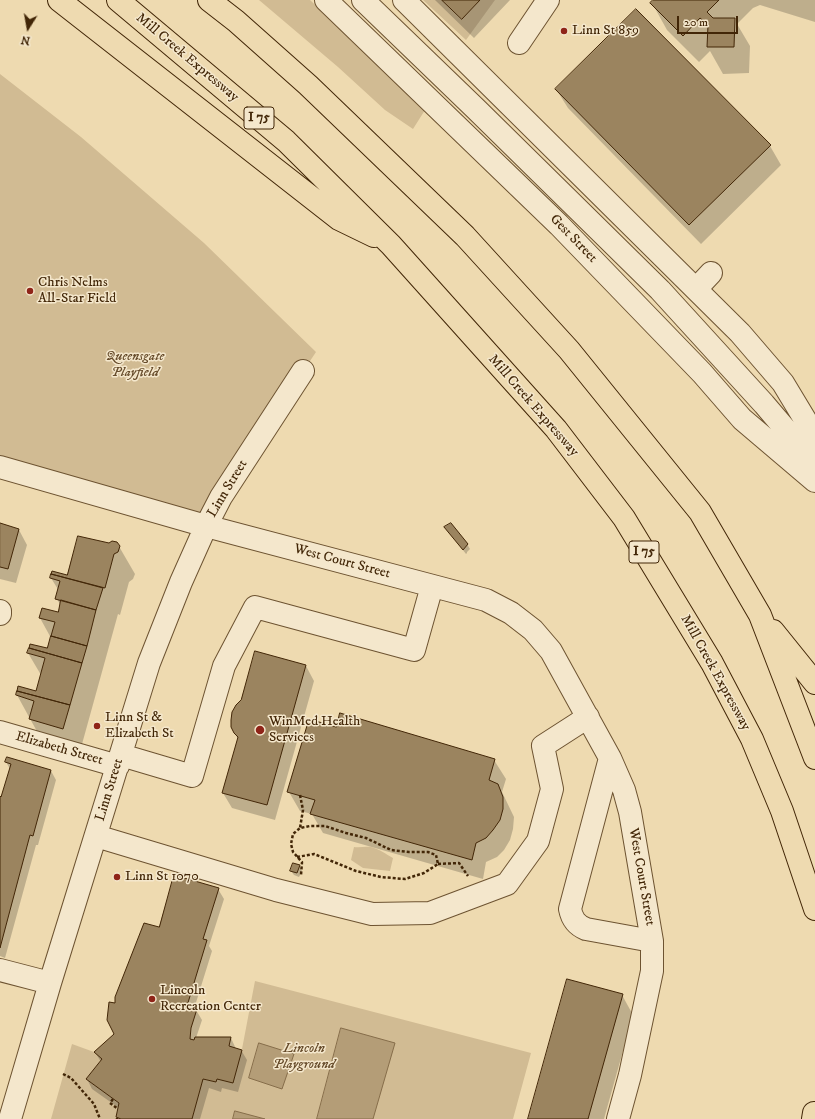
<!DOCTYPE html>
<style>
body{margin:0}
#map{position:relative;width:815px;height:1119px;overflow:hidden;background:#eedab0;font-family:"IM FELL DW Pica",serif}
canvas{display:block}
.north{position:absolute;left:8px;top:8px;width:40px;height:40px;-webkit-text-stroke:3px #f4e7cc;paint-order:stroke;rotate:191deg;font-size:11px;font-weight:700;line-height:16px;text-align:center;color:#422607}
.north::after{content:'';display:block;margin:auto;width:14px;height:18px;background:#422607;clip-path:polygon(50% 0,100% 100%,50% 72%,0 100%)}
.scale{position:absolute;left:677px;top:16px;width:61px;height:18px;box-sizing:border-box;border:2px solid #422607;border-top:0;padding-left:5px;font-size:12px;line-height:14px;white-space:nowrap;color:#422607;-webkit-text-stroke:3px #f4e7cc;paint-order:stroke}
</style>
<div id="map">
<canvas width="815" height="1119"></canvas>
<div class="north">N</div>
<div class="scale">20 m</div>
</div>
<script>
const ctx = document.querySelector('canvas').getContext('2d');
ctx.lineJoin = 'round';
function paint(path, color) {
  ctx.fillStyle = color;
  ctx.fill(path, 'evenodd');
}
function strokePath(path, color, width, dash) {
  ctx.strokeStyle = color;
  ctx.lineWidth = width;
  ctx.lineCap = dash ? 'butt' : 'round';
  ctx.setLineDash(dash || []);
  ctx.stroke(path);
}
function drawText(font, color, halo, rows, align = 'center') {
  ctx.font = font + ' "IM FELL DW Pica",serif';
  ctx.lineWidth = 3;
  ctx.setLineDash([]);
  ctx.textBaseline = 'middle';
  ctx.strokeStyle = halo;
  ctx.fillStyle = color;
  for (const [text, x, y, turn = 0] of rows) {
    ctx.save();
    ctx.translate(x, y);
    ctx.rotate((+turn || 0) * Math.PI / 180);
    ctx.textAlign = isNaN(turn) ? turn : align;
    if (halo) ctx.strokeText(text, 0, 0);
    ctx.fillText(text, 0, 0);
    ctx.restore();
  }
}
const green = new Path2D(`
 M259 0H310L425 110 413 129 385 110 338 67Z
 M423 0H442L462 19 480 0H495L466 40Z
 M0 74 81 137 204 243 316 352 274 415 206 526 0 467Z
 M354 847C360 848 365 846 371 847 379 849 386 854 393 858L390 871 363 868 351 860Z
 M255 981 531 1053 513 1119H192L203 1079 216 1082 217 1079 233 1083 242 1049Z
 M72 1044 94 1052 102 1059 86 1079 119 1103 116 1117 121 1119H51Z`);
const water = new Path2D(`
 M341 1028 395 1043 373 1119H317Z
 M259 1043 294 1054 282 1089 249 1078Z
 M235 1111 265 1119H233Z`);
const shadow = new Path2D(`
 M435 0H510L474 38Z
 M654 0H815V22L760 5 753 8 737 24 750 46 749 73 723 74 710 51 699 62 667 30 652 3Z
 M556 89 770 146 781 165 701 244 568 108Z
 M0 524 19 530 27 545 16 583 0 579Z
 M445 527 467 544 470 549 467 552V553L466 554Z
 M117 543 135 574 133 579 129 582 120 615 118 614 79 755 45 746 17 695 36 693 41 675 28 653 48 650 51 638 40 618 58 614 61 606 57 599 59 591 51 578 53 572 68 576 109 545Z
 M306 666 314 681 275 820 232 808 223 793 238 739 234 732 242 701Z
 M337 729 494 760 506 779 502 792 514 817 513 829 510 840 504 850 497 857 486 862 483 879 323 833 312 814 300 811 289 792Z
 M6 762 51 771 56 780 38 845H36L5 958 0 956V797L2 798 10 769Z
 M299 866 302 871 299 877 294 875 291 871Z
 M218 889 224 899 209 946 212 951 194 1009 196 1010 202 1020 196 1038H231L236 1049 241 1050 247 1060 238 1092 222 1088 221 1092 209 1088 200 1119H118L117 1117 119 1108 92 1089 87 1079 101 1062 95 1052 115 1034 116 1004 160 928Z
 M622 995 633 1015 604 1119H529Z`);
const building = new Path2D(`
 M442 0H480L462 19Z
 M653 0H719L707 12 713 18H735L734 47H707L708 25 700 18 683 36 650 3Z
 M636 9 771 145 689 225 555 89Z
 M0 523 19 529 8 569 0 567Z
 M451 523 468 544 463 550 444 527Z
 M78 536 109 543 112 541 117 542 120 546 118 552 114 554 105 588 51 574 52 571 67 575Z
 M51 574 103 588 96 610 55 599 60 581 50 578Z
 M61 600 96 610 87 646 51 636 55 622 39 618 42 608 58 612Z
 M51 636 87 646 82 663 29 648 30 644 47 648Z
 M29 648 82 663 70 705 17 691 18 686 36 691 45 658 27 653Z
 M255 651 306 665 267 805 222 793 238 737 234 733 231 727V720L232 712 236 705 241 700Z
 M17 691 70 705 63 729 29 719 34 701 16 695Z
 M340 713 495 759 489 780 498 784 503 797V809L500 820 493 830 486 838 476 843 472 860 310 814 315 800 287 792 309 719 336 727Z
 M7 757 51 770 33 836 30 835 0 948V796L1 797 11 764 5 762Z
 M293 863 300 865 297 873 290 871Z
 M174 875 219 888 203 939 207 940 187 1006 197 1009 191 1028 190 1039 194 1040 195 1037H231L229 1046 242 1050 233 1083 217 1079 216 1082 203 1079 192 1119H121L116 1117 119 1103 86 1079 102 1059 94 1052 114 1034 107 1020 109 1002 115 1003V997L144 923 159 927Z
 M567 979 623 994 588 1119H528Z`);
const path = new Path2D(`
 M300 795 303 810 300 828
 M297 857 314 854 356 871 381 877 405 879 424 873 438 864 436 855 428 852H409L391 850 366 838 346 833 325 826H310L300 828 293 834 291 844 293 852 302 862 301 875
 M438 864 459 863 468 876
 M63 1074 71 1078 94 1104 100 1119
 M113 1099 110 1103 118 1109
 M117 1119V1118`);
const minor = new Path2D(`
 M326 0 559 225 702 373 742 419 815 481
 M363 0 476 109 660 290 764 404 815 464
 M404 0 740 333 783 383 815 436
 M519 43 548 0
 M696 289 711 273
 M0 467 206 526 486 600 511 613 533 630 551 651 610 758 624 790 630 812 652 941 586 929C576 925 572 919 570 909L610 758
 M0 611V614
 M0 732 118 766
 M121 755 192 776 224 666 255 607 414 650 432 586
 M96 836 276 890 372 914 430 913 507 884 538 841 552 789 543 746 588 717
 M0 970 50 983
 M10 1119 50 983 149 663 181 582 206 526 221 497 303 371
 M618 1119 630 1075 652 971V941`);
const highway = new Path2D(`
 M59 0 339 219 374 236
 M118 0 286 141 391 245 556 429 624 518 712 663 752 739 782 811 815 909
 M209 0 236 21 308 85 465 236 569 350 700 512 760 615 815 758
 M773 631 815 683
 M813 1119 814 1113`);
const markers = [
 [564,31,4,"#8f2418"],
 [30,291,4,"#8f2418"],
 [97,726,4,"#8f2418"],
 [260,730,5,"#8f2418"],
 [117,877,4,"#8f2418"],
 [152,999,4,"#8f2418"]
];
const shields = [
 [259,118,30],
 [644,552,30]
];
const shieldNames = [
 ["I 75",259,118],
 ["I 75",644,552]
];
const poiNames = [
 ["Linn St 859",572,31],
 ["Chris Nelms",38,283],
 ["All-Star Field",38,299],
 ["Linn St &",105,718],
 ["Elizabeth St",105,734],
 ["WinMed Health",269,722],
 ["Services",269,738],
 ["Linn St 1070",125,877],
 ["Lincoln",160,991],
 ["Recreation Center",160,1007]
];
const streetNames = [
 ["Mill Creek Expressway",187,58,40],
 ["Gest Street",573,239,46],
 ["Mill Creek Expressway",533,406,49],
 ["Linn Street",228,489,-59],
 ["West Court Street",342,562,15],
 ["Mill Creek Expressway",715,673,61],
 ["Elizabeth Street",59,749,16],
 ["Linn Street",110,790,-73],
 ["West Court Street",641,877,80]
];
const parkNames = [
 ["Queensgate",135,357],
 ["Playfield",135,373],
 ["Lincoln",304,1049],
 ["Playground",304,1065]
];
paint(green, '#d1bb93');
paint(water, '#b49d77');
strokePath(water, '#866d4a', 1);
paint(shadow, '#0003');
paint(building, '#9b845f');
strokePath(building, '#422607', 1);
strokePath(minor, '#6d5331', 24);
strokePath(highway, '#422607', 24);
strokePath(path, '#422607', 2.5, [3, 2]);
strokePath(minor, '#f4e7cc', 22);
strokePath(highway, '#eedab0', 22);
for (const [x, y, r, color] of markers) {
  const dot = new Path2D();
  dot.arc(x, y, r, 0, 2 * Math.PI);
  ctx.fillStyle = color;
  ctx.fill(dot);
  strokePath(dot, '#f4e7cc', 1.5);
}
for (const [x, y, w] of shields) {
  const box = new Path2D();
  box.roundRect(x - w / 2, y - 11, w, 22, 3);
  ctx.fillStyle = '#f4e7cc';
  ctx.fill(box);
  strokePath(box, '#422607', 1);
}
drawText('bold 13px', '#422607', null, shieldNames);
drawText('14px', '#422607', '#f4e7cc', poiNames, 'left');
drawText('14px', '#422607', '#f4e7cc', streetNames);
drawText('italic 14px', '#664b2a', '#f4e7cc', parkNames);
</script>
